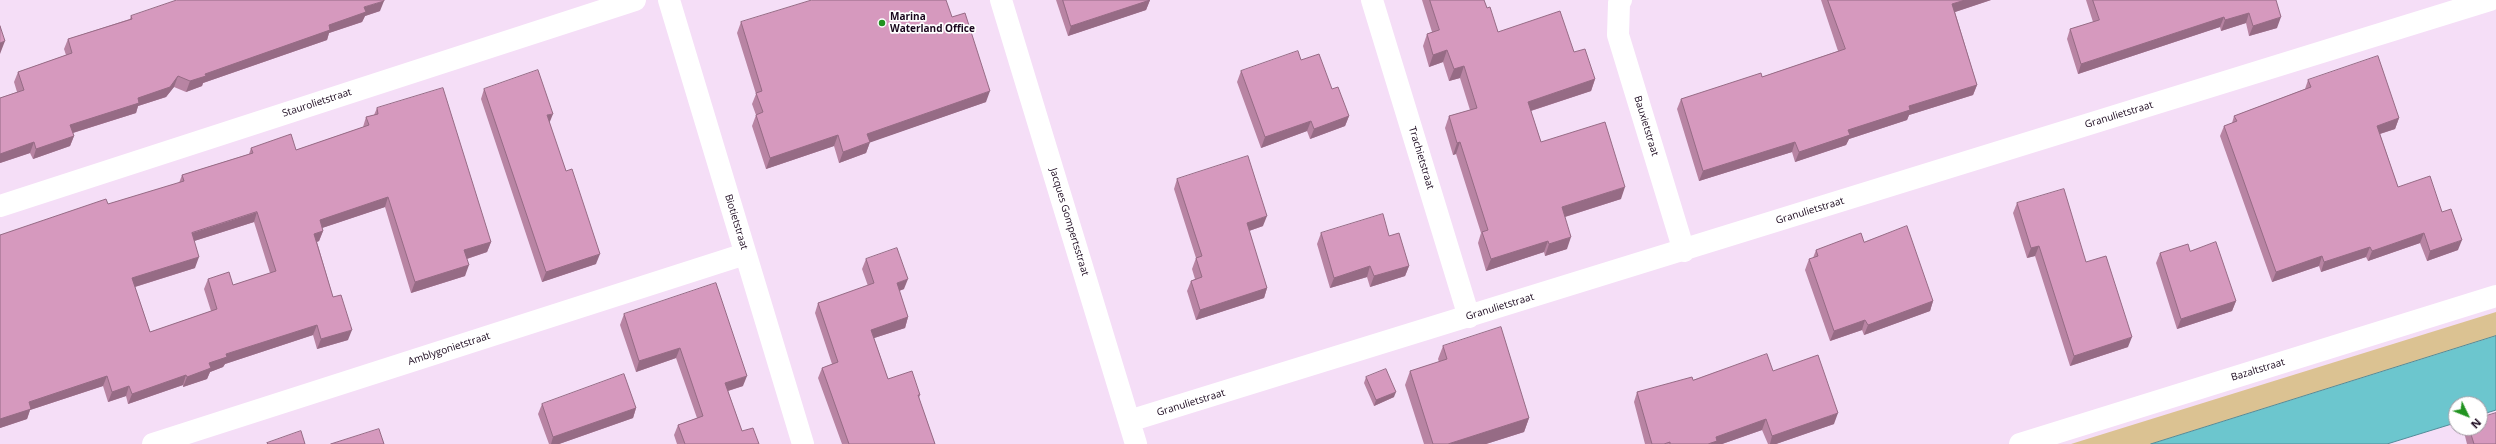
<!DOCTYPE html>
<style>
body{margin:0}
#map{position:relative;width:2496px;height:444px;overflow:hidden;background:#f5def7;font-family:"Open Sans",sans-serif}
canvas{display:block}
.north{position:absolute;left:2448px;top:396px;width:40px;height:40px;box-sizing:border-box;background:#fff;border:1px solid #a39ba4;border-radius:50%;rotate:133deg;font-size:11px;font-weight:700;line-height:16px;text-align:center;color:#19061c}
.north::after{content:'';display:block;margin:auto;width:14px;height:18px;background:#219320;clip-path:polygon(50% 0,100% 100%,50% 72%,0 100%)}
</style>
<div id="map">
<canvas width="2496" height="444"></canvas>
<div class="north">N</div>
</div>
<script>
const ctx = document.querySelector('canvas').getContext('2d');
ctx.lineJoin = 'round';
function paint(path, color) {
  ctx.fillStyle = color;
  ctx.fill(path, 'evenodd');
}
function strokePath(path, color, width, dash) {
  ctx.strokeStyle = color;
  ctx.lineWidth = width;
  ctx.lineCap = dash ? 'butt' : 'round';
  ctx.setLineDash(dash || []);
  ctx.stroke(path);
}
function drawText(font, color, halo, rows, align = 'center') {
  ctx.font = font + ' "Open Sans",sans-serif';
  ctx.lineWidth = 3.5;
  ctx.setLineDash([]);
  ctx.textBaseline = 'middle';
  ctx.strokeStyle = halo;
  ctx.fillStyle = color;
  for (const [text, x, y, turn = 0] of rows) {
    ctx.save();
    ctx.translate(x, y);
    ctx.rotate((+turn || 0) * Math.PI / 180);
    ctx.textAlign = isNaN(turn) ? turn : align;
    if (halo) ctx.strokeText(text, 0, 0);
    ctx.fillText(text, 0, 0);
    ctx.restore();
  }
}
const green = new Path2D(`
 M2496 312V336L2151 444H2071Z`);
const water = new Path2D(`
 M2496 336V410L2480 415V404H2456L2455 423 2387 444H2151Z`);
const minor = new Path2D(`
 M669 0 803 444
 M1001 0 1136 444
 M1372 0 1469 317
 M1621 0 1619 3 1618 35 1684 251
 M0 206 635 0
 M1129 421 2490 0
 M153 444 745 254`);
const tertiary = new Path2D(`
 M2020 444 2496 296`);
const wall = new Path2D(`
 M1056 0H1150L1146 10 1068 36Z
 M1422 0H1484L1487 8 1498 32 1574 52 1595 79 1591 91 1531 111 1541 142 1621 199 1565 217 1567 249 1545 256 1544 252 1486 271 1478 243 1481 233 1456 154 1453 155 1445 128 1449 116 1470 110 1460 78 1449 81 1443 62 1429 67 1423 46 1427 34 1432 32Z
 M1821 0H1991L1955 12 1977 85 1973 95 1909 115 1907 120 1849 139 1846 145 1795 162 1792 152 1699 181 1677 109 1681 99 1762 77 1838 51Z
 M2086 0H2276L2277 28 2249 36 2246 23 2221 31 2220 27 2078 74 2067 39 2070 29 2093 22Z
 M380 11 365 16 362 22 329 33 327 40 203 83 202 86 186 92 174 87 166 97 138 106 136 113 73 133 74 136 70 146 33 159 30 153 0 163V98L17 92 14 82 18 72 66 55 64 49 68 39 130 19 131 16Z
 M952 17 986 102 870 142 866 153 839 163 834 146 766 169 752 126 756 115 752 104 756 94 737 33 741 22Z
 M1301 60 1332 89 1349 116 1345 126 1310 139 1307 131 1261 148 1237 82 1241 71Z
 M2308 80 2399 118 2395 129 2380 134 2398 187 2442 212 2458 250 2427 261 2420 243 2368 261 2366 257 2321 272 2319 266 2272 282 2220 136 2224 126 2232 123 2234 116 2305 89Z
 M484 89 549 123 566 171 596 264 542 282 481 99Z
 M377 108 491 242 487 252 467 259 465 276 411 293 385 207 322 228 323 231 319 241 317 242 333 297 348 340 317 349 313 335 225 364 223 367 210 372 207 379 183 387V385L128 404 126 396 108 402 103 386 30 410 27 419 0 428V235L108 204 179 183 182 175 249 154 251 148 296 150 363 127 366 117 374 115ZM254 222 270 273 233 285 208 279 204 289 211 311 150 332 135 287 195 268 194 241Z
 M1177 179 1263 226 1249 231 1267 288 1264 298 1196 320 1187 291 1191 281 1195 279 1192 269 1196 258 1174 189Z
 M2017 203 2086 262 2128 347 2070 366 2035 256 2027 258 2013 213Z
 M1321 233 1389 236 1409 266 1405 276 1370 287 1367 277 1330 288 1317 244Z
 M1864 242 1933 301 1930 311 1864 335 1862 330 1830 341 1805 270 1809 259 1813 258 1816 250Z
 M2190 251 2236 301 2232 311 2177 329 2156 263 2160 253Z
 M866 259 904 289 899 291 908 317 905 328 874 338 888 379 920 395 919 398 935 444H842L818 378 822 368 832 364 815 313 818 303 868 286 862 269Z
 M624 314 743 386 728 391 742 431 759 444H677L674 435 678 425 697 418 676 358 636 372 620 325Z
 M1443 346 1529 418 1524 432 1486 444H1424L1405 385 1410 371 1439 362 1438 359Z
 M1773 371 1834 424 1776 444H1768L1762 430 1722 444H1645L1634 402 1637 392 1693 380Z
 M1366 377 1394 397 1374 406 1364 383Z
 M542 404 636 408 633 418 559 444H549L538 414Z
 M2465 428H2480L2496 444H2467L2464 432Z`);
const shadedWall = new Path2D(`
 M1150 0 1146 10 1068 36 1071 26Z
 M1965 0H1991L1949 14 1952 4Z
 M384 1 380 11 365 16 362 22 329 33 327 40 203 83 202 86 186 92 190 81 205 74 329 25 364 7Z
 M2249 13 2246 23 2221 31 2225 20Z
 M2224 17 2220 27 2078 74 2081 64Z
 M2281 17 2277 28 2249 36 2253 26Z
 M5 41 0 54V43Z
 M1447 50 1443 62 1429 67 1433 55Z
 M1464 66 1460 78 1449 81 1454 69Z
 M178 76 174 87 166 97 138 106 136 113 66 135 70 125 138 98Z
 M1595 79 1591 91 1524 113 1528 102Z
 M1977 85 1973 95 1909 115 1907 120 1849 139 1846 145 1795 162 1799 152 1848 130 1909 106Z
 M990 91 986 102 863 145 867 134Z
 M553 114 549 124 547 115Z
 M1349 116 1345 126 1310 139 1314 129Z
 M2399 118 2395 129 2373 136 2377 126Z
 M1311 121 1307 131 1261 148 1265 137Z
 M838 135 834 146 766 169 770 158Z
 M74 136 70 146 33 159 36 149Z
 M34 142 30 153 0 163V154Z
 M870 142 866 153 839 163 843 152Z
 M1460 142 1456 154 1453 155 1457 143Z
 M1795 142 1792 152 1699 181 1703 171Z
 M1625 187 1621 199 1558 219 1562 207Z
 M388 197 385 207 316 230 320 220Z
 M257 212 254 222 188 243 192 233Z
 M1267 216 1263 226 1243 233 1247 223Z
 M323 231 319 241 311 244 314 234Z
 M2424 233 2420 243 2368 261 2372 251Z
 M1571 237 1567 249 1545 256 1549 244Z
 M2462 240 2458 250 2427 261 2430 251Z
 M1548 241 1544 252 1486 271 1491 259Z
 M491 242 487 252 460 261 464 250Z
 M2039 246 2035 256 2027 258 2031 248Z
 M2370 247 2366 257 2321 272 2324 262Z
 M600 254 596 264 542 282 546 272Z
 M2322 256 2319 266 2272 282 2276 272Z
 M199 257 195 268 128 289 132 278Z
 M469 265 465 276 411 293 415 282Z
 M1370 266 1367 277 1330 288 1334 278Z
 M1409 266 1405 276 1370 287 1374 276Z
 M908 279 904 289 893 293 897 283Z
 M1267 288 1264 298 1196 320 1200 310Z
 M1933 301 1930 311 1864 335 1868 325Z
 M2236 301 2232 311 2177 329 2181 319Z
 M908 317 905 328 868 340 871 330Z
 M1865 320 1862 330 1830 341 1834 331Z
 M317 325 313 335 225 364 223 367 210 372 207 379 183 387 187 377 209 363 226 354Z
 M352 330 348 340 317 349 321 339Z
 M2132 337 2128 347 2070 366 2074 356Z
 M680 348 676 358 636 372 639 361Z
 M186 375 183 385 128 404 132 394Z
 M107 376 103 386 30 410 27 419 0 428V419L29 402Z
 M747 376 743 386 721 393 725 383Z
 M129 386 126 396 108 402 112 392Z
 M1396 392 1394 397 1374 406 1376 400Z
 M636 408 633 418 559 444H551L553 437Z
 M1838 413 1834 424 1776 444H1770L1772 436Z
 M1529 418 1524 432 1486 444H1448Z
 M1766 419 1762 430 1722 444H1708L1716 437Z`);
const building = new Path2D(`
 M177 0H384V1L364 7 366 12 329 25 330 30 205 74 206 76 190 81 178 76 170 87 138 98 139 103 70 125 74 136 36 149 34 142 0 154V98L24 90 18 72 72 53 68 39 132 19 131 16Z
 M812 0H946L952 17 965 13 990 91 867 134 870 142 843 152 838 135 770 158 756 115 763 112 756 93 762 91 741 22Z
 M1063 0H1150L1071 26Z
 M1430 0H1484L1487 8 1490 7 1498 32 1560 11 1574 52 1585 49 1595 79 1528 102 1541 142 1605 122 1625 187 1562 207 1571 237 1549 244 1548 241 1491 259 1482 232 1488 230 1460 142 1457 143 1449 116 1477 108 1464 66 1454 69 1447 50 1433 55 1427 34 1439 30Z
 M1828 0H1965L1952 4 1977 85 1909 106 1910 110 1848 130 1850 135 1799 152 1795 142 1703 171 1681 99 1761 73 1762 77 1845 49Z
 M2093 0H2276L2281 17 2253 26 2249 13 2225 20 2224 17 2081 64 2070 29 2099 20Z
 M0 26 5 41 0 43Z
 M1298 51 1301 60 1319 54 1332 89 1338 87 1349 116 1314 129 1311 121 1265 137 1241 71Z
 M2378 56 2399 118 2377 126 2398 187 2430 176 2442 212 2451 209 2462 240 2430 251 2424 233 2372 251 2370 247 2324 262 2322 256 2276 272 2224 126 2237 121 2234 116 2311 87 2308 80Z
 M538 70 553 114 547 115 566 171 572 169 600 254 546 272 484 89Z
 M443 88 491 242 464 250 469 265 415 282 388 197 320 220 323 231 314 234 333 297 341 295 352 330 321 339 317 325 226 354 227 357 209 363 211 368 187 377 186 375 132 394 129 386 112 392 107 376 29 402 31 409 0 419V235L106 199 108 204 184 181 182 175 253 153 251 148 291 134 296 150 369 125 366 117 378 114 377 108ZM257 212 276 271 233 285 229 272 208 279 217 309 150 332 132 278 199 257 192 233Z
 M1248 156 1267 216 1247 223 1267 288 1200 310 1191 281 1202 277 1196 258 1202 256 1177 179Z
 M2064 189 2086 262 2106 256 2132 337 2074 356 2039 246 2031 248 2017 203Z
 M1383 214 1389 236 1399 233 1409 266 1374 276 1370 266 1334 278 1321 233Z
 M1907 226 1933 301 1868 325 1865 320 1834 331 1809 259 1818 256 1816 250 1861 233 1864 242Z
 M2216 242 2236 301 2181 319 2160 253 2188 244 2190 251Z
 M897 248 908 279 897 283 908 317 871 330 888 379 912 371 920 395H918L935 444H849L822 368 838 362 818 303 874 283 866 259Z
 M716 283 747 376 725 383 742 431 753 428 759 444H685L678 425 703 416 680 348 639 361 624 314Z
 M1501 327 1529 418 1448 444H1433L1410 371 1447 359 1443 346Z
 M1767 354 1773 371 1818 355 1838 413 1772 436 1766 419 1716 437 1717 441 1708 444H1670V442L1664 444H1652L1637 392 1692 377 1693 380Z
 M1386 369 1396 392 1376 400 1366 377Z
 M624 374 636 408 553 437 542 404Z
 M2496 413V444H2474L2469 428H2480V418Z
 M379 429 384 444H331Z
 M301 431 305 444H268L267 443Z`);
const markers = [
 [882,23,4,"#219320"]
];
const poiNames = [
 ["Marina",890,17],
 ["Waterland Office",890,29]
];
const streetNames = [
 ["Staurolietstraat",317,103,-18],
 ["Granulietstraat",2119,115,-17],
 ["Bauxietstraat",1646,126,73],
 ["Trachietstraat",1421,158,73],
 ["Granulietstraat",1810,211,-17],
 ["Biotietstraat",736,222,73],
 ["Jacques Gompertsstraat",1069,222,73],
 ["Granulietstraat",1500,307,-17],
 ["Amblygonietstraat",449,349,-18],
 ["Bazaltstraat",2258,370,-17],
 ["Granulietstraat",1191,403,-17]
];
paint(green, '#dbc292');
paint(water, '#6cc6ce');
strokePath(water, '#538c99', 1);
strokePath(minor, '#fff', 22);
strokePath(tertiary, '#fff', 22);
paint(wall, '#b884a3');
paint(shadedWall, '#966b85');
paint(building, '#d699be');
strokePath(building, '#966b85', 1);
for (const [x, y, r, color] of markers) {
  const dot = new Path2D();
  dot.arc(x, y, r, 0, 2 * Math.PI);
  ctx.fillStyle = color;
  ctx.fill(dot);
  strokePath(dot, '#fff', 1.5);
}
drawText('bold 10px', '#19061c', '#fff', poiNames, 'left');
drawText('10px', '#19061c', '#fff', streetNames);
</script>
